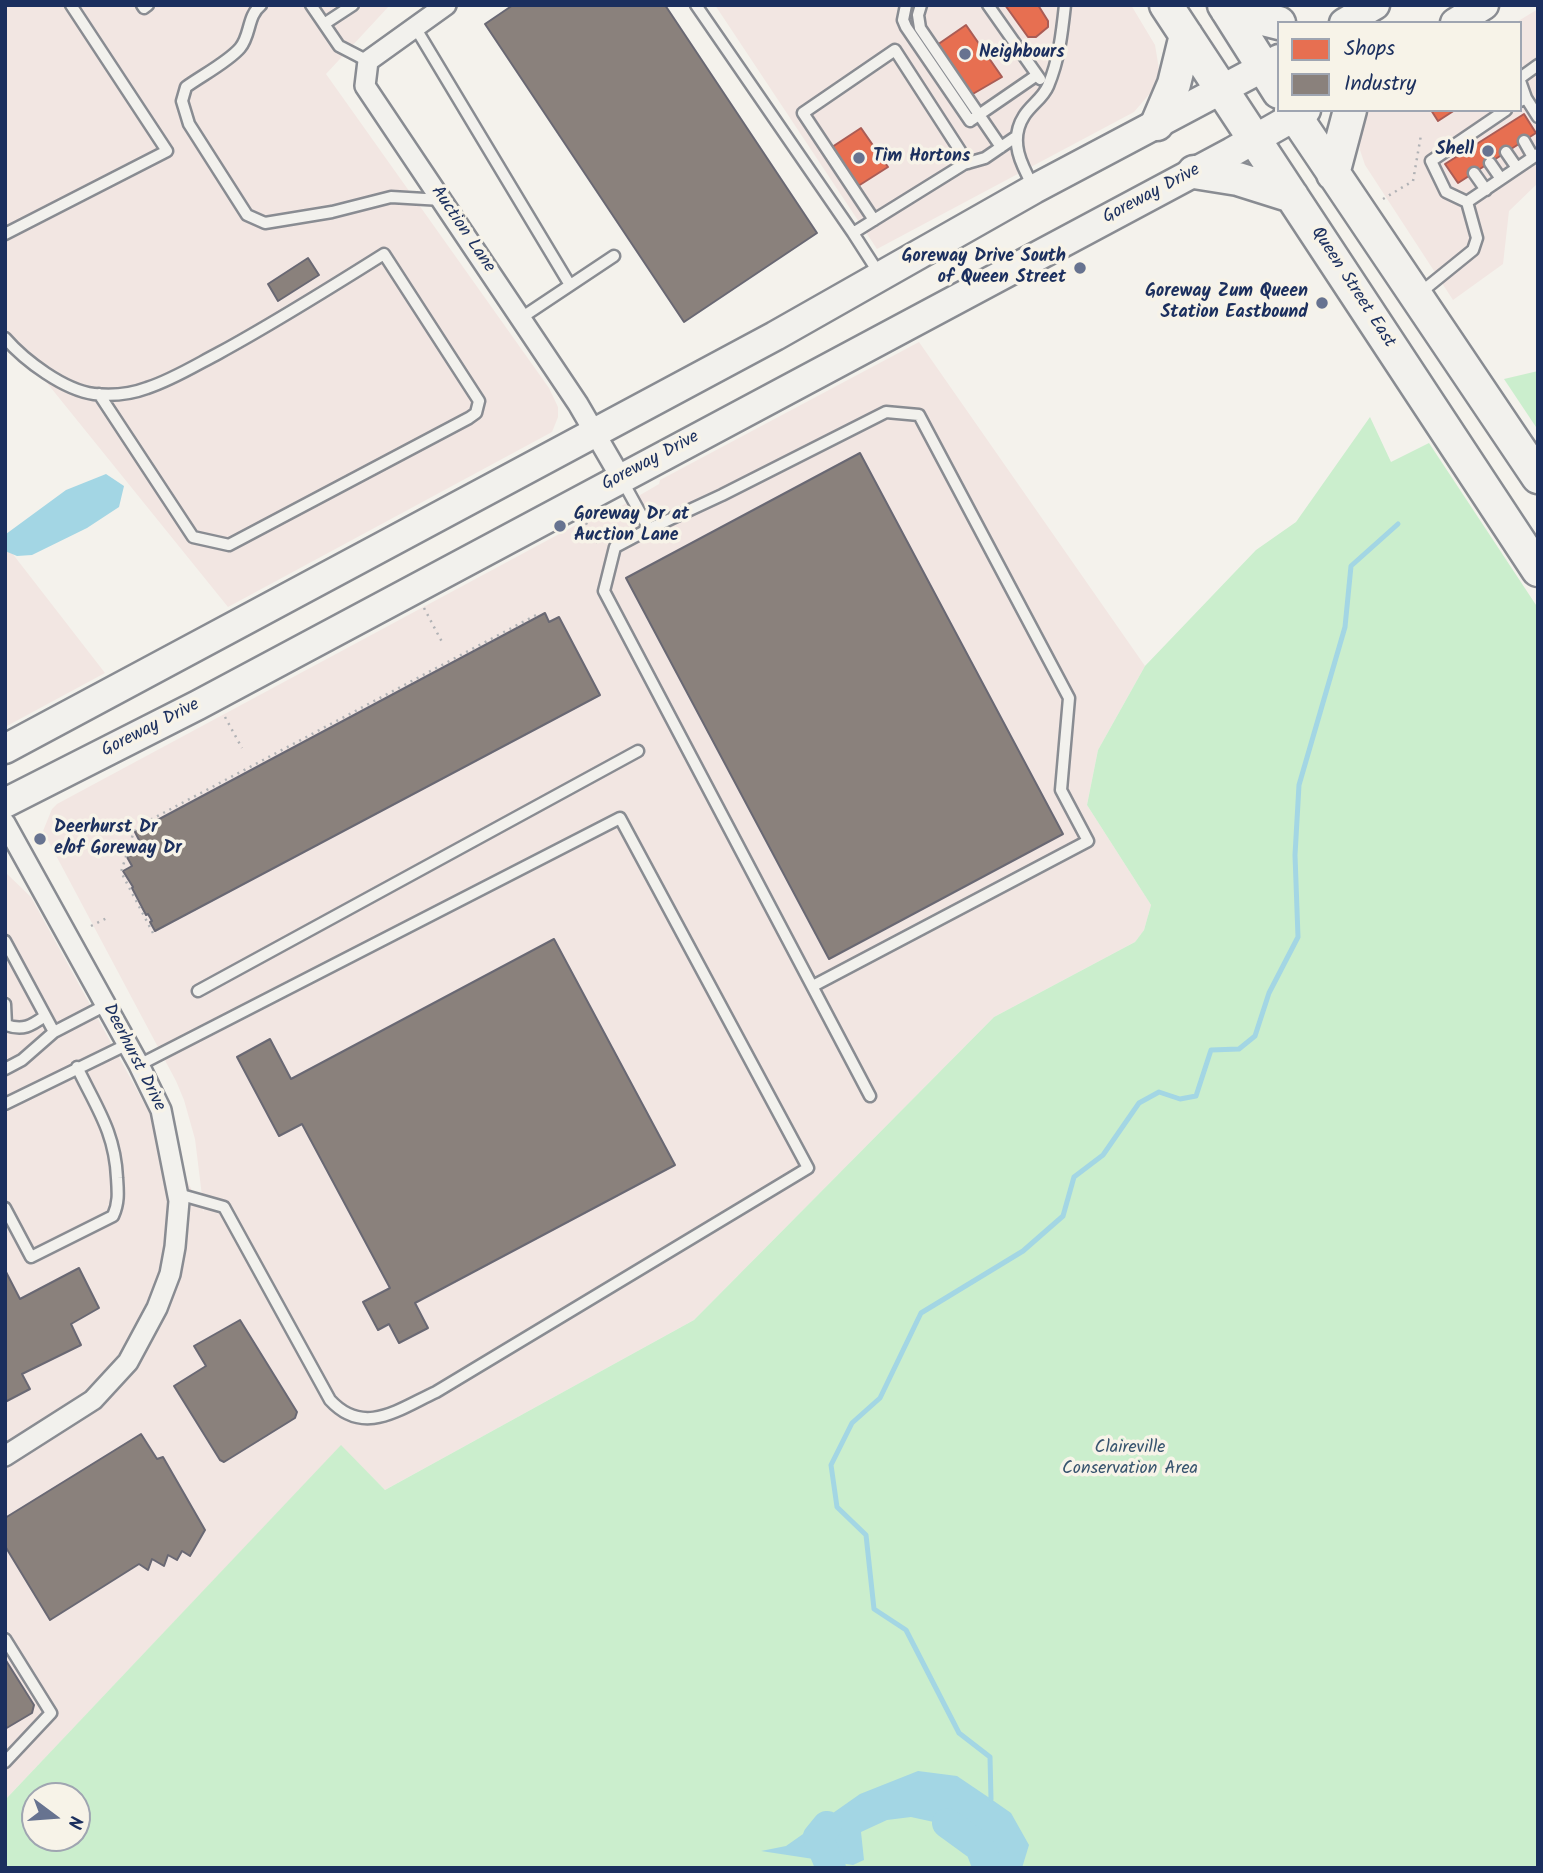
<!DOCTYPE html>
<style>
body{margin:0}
#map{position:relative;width:1543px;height:1873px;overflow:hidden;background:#f4f2ec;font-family:Kalam,sans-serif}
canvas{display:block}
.frame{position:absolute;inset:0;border:7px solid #1b2f5e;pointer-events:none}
.legend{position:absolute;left:1277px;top:21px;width:245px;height:91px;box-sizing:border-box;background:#f7f3e8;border:2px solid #9fa5b1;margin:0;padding:9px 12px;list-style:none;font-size:21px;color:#1b2f5e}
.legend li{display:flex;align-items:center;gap:14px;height:35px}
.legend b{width:35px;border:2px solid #9fa5b1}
.north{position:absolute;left:21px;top:1782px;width:70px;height:70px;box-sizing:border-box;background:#f7f3e8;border:2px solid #9fa5b1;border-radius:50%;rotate:106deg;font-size:19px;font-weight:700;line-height:28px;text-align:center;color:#1b2f5e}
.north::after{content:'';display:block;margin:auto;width:24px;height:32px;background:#677390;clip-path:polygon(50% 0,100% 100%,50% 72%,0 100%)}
</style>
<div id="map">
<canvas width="1543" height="1873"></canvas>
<div class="frame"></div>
<ul class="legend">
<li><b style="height:19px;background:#e76f51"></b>Shops</li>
<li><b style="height:19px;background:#8a817c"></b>Industry</li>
</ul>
<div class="north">N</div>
</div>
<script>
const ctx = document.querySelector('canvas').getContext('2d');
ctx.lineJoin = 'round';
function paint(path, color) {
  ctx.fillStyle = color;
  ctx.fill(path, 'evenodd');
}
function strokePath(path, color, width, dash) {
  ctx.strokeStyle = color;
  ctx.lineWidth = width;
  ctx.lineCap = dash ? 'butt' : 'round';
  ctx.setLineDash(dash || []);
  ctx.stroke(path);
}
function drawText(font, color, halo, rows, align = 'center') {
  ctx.font = font + ' Kalam,sans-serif';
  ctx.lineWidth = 7;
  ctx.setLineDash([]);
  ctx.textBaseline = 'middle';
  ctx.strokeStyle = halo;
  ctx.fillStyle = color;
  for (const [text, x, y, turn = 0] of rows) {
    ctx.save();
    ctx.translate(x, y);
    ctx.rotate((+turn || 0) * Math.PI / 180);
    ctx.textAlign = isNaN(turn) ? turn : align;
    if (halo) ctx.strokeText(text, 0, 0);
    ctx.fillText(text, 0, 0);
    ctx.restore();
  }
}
const built = new Path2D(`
 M5 5H390L326 74 549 388 558 407V417L552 432 228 607 5 331Z
 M715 5H1131L1155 45 1159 69 1153 90 1134 112 877 249Z
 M1538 9V183L1509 211 1503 264 1453 300 1365 165 1360 150 1359 129 1367 110H1520V23H1515Z
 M919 342 1145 666 1098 750 1087 805 1151 905 1144 930 1135 942 994 1017 694 1320 385 1490 341 1446 5 1800V872L31 897 204 1212 195 1139 184 1100 176 1081 43 831 52 809 57 804 587 519 592 517 599 519 659 484 660 480Z
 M5 544 105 673 5 727Z`);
const green = new Path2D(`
 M1538 371V430L1504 379Z
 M1370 417 1391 462 1429 443 1538 608V1868H5V1800L341 1445 385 1490 694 1320 994 1017 1135 942 1144 930 1151 905 1087 805 1098 750 1145 666 1256 550 1296 522ZM35 1796H77V1838H35Z`);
const water = new Path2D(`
 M106 474 124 486 119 507 87 528 32 555 17 556 5 551 6 534 66 490Z
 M918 1771 957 1776 991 1799 1011 1813 1029 1845 1022 1868H997L984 1850 943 1824 911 1817 887 1820 861 1832 864 1860 853 1865 761 1851 786 1846 860 1794Z`);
const shops = new Path2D(`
 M1005 5H1038L1048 21V27L1036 37H1028Z
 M966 25 1002 77 971 95 937 45Z
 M1431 110H1455L1438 121Z
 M1524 114 1536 133 1458 183 1445 164Z
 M861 128 888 167 855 188 829 149Z`);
const industry = new Path2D(`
 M513 5H665L817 233 684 322 485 24Z
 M308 258 319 275 278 301 268 284Z
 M860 453 1063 834 829 959 626 578Z
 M545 613 549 622 559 617 600 695 155 931 150 922 152 921 148 914 146 915 132 888 133 887 123 871 132 866 127 857 135 853 131 845 139 840 135 832Z
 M554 939 675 1165 415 1303 428 1328 399 1343 389 1324 378 1330 363 1302 390 1288 302 1124 279 1136 237 1057 270 1039 291 1079Z
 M79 1268 99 1308 71 1324 81 1345 22 1374 30 1389 5 1402V1270L20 1299Z
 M240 1320 297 1412 295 1418 224 1462 220 1460 174 1386 206 1366 194 1346Z
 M141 1434 157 1459 163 1457 205 1530 190 1556 182 1551 177 1560 168 1555 164 1566 152 1559 148 1570 139 1564 50 1620 5 1546V1518Z
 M5 1659 34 1705 32 1713 5 1729Z`);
const stream = new Path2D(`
 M991 1799 990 1757 959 1733 906 1630 874 1609 866 1535 837 1507 831 1465 852 1423 880 1398 921 1313 1023 1251 1063 1216 1074 1177 1103 1155 1139 1103 1159 1092 1180 1099 1196 1096 1211 1050 1239 1049 1255 1036 1269 993 1298 937 1295 855 1299 785 1345 627 1351 566 1398 524`);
const river = new Path2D(`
 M947 1823 980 1847 988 1868
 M827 1826 818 1837 831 1868`);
const path = new Path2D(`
 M1383 199 1413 181 1421 135
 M586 523 600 547
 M424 608 442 642
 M225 717 242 748
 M91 926 107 918
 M153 933 121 872 135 828 538 614`);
const service = new Path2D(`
 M142 5 144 8 148 5
 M261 5C247 16 251 35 240 48 228 62 201 76 186 87L182 101 189 124 247 215 265 223 332 212 391 197 442 200
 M311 5 324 24
 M353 5 324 24 339 46 368 61
 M696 5 853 233
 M906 5 903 20 906 27 970 121 1037 75
 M921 5 918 15 920 28 1001 147
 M988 5 1040 79
 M415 27 570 285
 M1520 78 1538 65
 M1520 81 1526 98 1520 101
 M1526 98 1538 117
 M1524 141 1533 157
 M1506 152 1517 168
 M1490 163 1501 179
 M1474 173 1486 190
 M1034 188C1022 166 1008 141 1024 116 1031 105 1043 98 1048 86 1059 60 1062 33 1065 5
 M1467 202 1538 154
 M874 220 803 113 895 50 968 163
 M5 234 167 151 71 5
 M880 275 853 233 964 164 985 158 1017 136
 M1420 293 1473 250 1477 238 1467 202 1446 192 1431 161 1506 110
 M521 318 614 256
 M5 338C25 361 64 390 94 394 112 396 131 394 147 388 172 380 196 365 219 353 276 322 330 288 384 254L479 401 476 413 469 418 229 545 193 537 99 394
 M622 480 649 529 615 547 604 591 870 1096
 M649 529 722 495 886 412 919 415 1069 698 1061 790 1088 841 813 986
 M5 941 54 1032
 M198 991 638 751
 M5 1004 6 1025C23 1031 31 1026 45 1016
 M139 1065 620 818 808 1168 436 1392C399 1409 364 1437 330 1400L224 1207 178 1194
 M5 1069 22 1060 54 1032 106 1005
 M5 1104 128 1044
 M5 1208 31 1257 113 1216C119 1203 118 1192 117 1178 115 1132 96 1107 77 1067
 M5 1639 51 1713 5 1762`);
const minor = new Path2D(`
 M446 5 368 61 365 86 578 404 621 478
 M5 823 139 1065 161 1110 179 1201 175 1247 170 1274 157 1308 128 1362 93 1400 5 1456`);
const secondary = new Path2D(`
 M1344 23 1375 5
 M1455 23 1484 5
 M5 749 775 336 1034 189 1279 59
 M5 803 198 705 1232 152 1306 110`);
const primary = new Path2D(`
 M1166 5 1538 570
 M1224 5 1279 92
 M1227 10 1279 23
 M1291 110 1538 477
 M1157 124 1174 84 1186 35
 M1194 172 1238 179 1292 196
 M1333 174 1350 110`);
const markers = [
 [965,54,7,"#677390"],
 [1488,151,7,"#677390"],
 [859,158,7,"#677390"],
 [1080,268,7,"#677390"],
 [1322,303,7,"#677390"],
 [560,526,7,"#677390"],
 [40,839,7,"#677390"]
];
const poiNames = [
 ["Neighbours",979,54],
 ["Shell",1474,151,"right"],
 ["Tim Hortons",873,158],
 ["Goreway Drive South",1066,258,"right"],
 ["of Queen Street",1066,279,"right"],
 ["Goreway Zum Queen",1308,293,"right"],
 ["Station Eastbound",1308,314,"right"],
 ["Goreway Dr at",574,516],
 ["Auction Lane",574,537],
 ["Deerhurst Dr",54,829],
 ["e/of Goreway Dr",54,850]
];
const streetNames = [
 ["Goreway Drive",1152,195,-28],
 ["Auction Lane",462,230,56],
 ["Queen Street East",1352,288,57],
 ["Goreway Drive",651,462,-28],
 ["Goreway Drive",151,729,-27],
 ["Deerhurst Drive",133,1058,63]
];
const parkNames = [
 ["Claireville",1130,1449],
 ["Conservation Area",1130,1470]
];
paint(built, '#f2e6e2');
paint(green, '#cbeecd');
paint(water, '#a3d6e4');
paint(shops, '#e76f51');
strokePath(shops, '#aa5c55', 2);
paint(industry, '#8a817c');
strokePath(industry, '#696873', 2);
strokePath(stream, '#a3d6e4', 5);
strokePath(river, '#a3d6e4', 30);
strokePath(service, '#898c92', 15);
strokePath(minor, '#898c92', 24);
strokePath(secondary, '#898c92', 33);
strokePath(primary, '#898c92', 37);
strokePath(path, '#b1b2b5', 2.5, [2, 5]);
strokePath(service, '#f2f1ed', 10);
strokePath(minor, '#f2f1ed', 19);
strokePath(secondary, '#f2f1ed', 28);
strokePath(primary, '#f2f1ed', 32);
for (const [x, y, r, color] of markers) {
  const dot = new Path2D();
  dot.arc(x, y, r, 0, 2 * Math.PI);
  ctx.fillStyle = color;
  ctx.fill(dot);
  strokePath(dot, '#f7f3e8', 2.5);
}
drawText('bold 18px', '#1b2f5e', '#f7f3e8', poiNames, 'left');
drawText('18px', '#1b2f5e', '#f7f3e8', streetNames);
drawText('18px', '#38556f', '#f7f3e8', parkNames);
</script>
